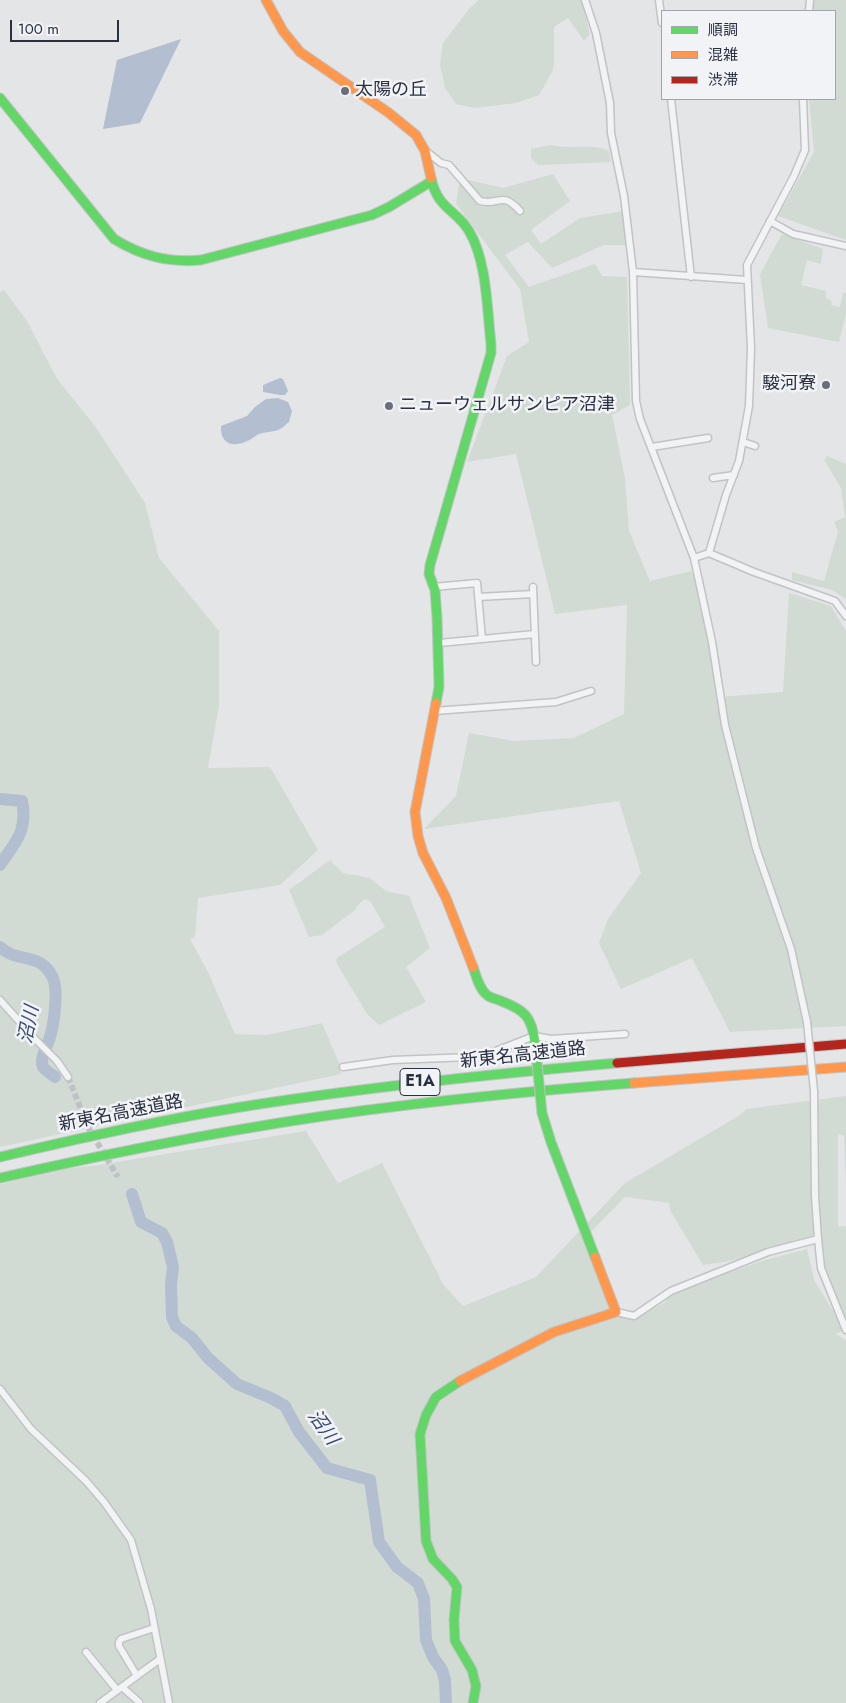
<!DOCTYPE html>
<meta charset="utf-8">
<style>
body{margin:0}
#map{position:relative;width:846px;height:1703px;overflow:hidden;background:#e3e5e7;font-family:Jost,"Noto Sans JP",sans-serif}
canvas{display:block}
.legend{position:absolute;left:661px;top:10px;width:175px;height:90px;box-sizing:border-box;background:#f1f3f7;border:1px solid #a1a5ae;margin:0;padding:6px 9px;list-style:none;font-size:15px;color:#2a3040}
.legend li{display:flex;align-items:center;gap:10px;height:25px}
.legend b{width:25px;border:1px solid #a1a5ae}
.scale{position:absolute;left:10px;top:20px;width:109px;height:22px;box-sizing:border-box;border:2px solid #2a3040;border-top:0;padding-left:6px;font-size:15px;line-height:18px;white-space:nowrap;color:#2a3040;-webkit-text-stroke:4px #f1f3f7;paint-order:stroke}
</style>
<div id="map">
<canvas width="846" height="1703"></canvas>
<ul class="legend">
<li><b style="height:6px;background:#63d668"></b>順調</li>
<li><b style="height:6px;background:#ff974d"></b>混雑</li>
<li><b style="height:6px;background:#b3261e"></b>渋滞</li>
</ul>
<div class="scale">100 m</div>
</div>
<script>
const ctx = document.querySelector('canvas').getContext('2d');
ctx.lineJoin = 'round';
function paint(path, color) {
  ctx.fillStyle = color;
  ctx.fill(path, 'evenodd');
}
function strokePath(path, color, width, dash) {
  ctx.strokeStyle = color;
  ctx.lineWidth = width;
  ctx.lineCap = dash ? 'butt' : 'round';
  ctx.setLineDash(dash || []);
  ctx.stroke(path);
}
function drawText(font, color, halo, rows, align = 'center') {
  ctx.font = font + ' Jost,"Noto Sans JP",sans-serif';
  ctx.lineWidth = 5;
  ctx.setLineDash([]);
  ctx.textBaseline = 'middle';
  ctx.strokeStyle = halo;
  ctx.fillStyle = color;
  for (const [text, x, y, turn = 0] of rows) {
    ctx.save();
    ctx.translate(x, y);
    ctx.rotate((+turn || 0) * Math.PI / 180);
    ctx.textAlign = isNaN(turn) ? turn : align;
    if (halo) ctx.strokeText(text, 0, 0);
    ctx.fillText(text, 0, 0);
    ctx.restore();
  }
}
const green = new Path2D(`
 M479 0H581L590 34 584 41 568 18 554 27V66L552 72 539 95 516 103 475 108 456 104 445 88 440 65 443 43 469 9Z
 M814 0H846V240L778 216 814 152 809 99H835V11H813Z
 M551 145C570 150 592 143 609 151L611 162 538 165 531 158V149Z
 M553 174 570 201 531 230 541 244 580 218 624 211 629 245H604L552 268 528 242 505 255 529 287 595 264 602 276 627 277 630 405 612 415 625 478 629 531 650 581 691 571 696 579 720 697 783 692 789 593 831 606 846 631V1026L730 1032 692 958 621 989 599 943 608 919 641 873 619 801 424 829 456 796 469 733 514 741 574 738 624 714 627 605 555 614 516 454 467 462 507 356 529 342 520 289 456 204 460 178 503 188Z
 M782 234 823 249 821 264 807 260 801 285 826 291V298L832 301 831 305 840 307 843 293H846V314L839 342 768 328 760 274Z
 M4 290 27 321 57 379 95 426 145 503 159 558 219 631V706L208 768 270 767 318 850 280 885 198 898 195 937 190 939 208 972 235 1034 267 1035 322 1023 339 1063 341 1074 0 1147V292Z
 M827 456 846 464V599L832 590 792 580V572L824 581 838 532 834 522 845 517 841 488 824 460Z
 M330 860 343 873 370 878 386 891 409 896 430 948 406 967 426 1002 379 1025 367 1014 336 962 337 958 385 927 371 902 365 899 357 906 355 910 322 935 309 937 289 890Z
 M846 1096V1185L844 1136 838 1134V1227L846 1226V1324L821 1268 820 1232 807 1238 763 1250 731 1261 703 1265 671 1212 669 1203 625 1197 583 1240 611 1311 572 1321 573 1323 556 1334 619 1313 636 1318 666 1302 664 1295 765 1260 807 1249 815 1282 845 1330 835 1334 846 1340V1703H0V1184L48 1171 98 1165 306 1131 338 1183 382 1163 443 1284 463 1306 536 1277 625 1183 740 1115 746 1109Z`);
const water = new Path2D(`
 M181 39 140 123 103 129 117 60Z
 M280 378 283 379 288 391 285 395H280L263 392V385Z
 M278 398 288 402 292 411 289 422C286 424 283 428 280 429 273 433 264 431 257 435 253 437 251 440 247 441 233 448 220 444 221 426L247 416 255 407 266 399Z`);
const river = new Path2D(`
 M0 799 22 801C28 831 16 841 0 865
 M0 947C16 963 40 952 52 976 59 988 54 1024 50 1037 48 1045 39 1059 43 1067 46 1071 52 1074 55 1077
 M132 1194 141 1222 162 1233 167 1242 173 1267 171 1285 172 1317 176 1326 192 1338 208 1358 237 1384 271 1398 285 1406 299 1432 327 1468 370 1480 379 1542 397 1567 418 1583 424 1599 426 1640 433 1657 442 1670 445 1680 446 1703`);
const streetTunnel = new Path2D(`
 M68 1077 89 1129 118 1177`);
const street = new Path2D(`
 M585 0 596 33 610 103 611 133 624 196 633 272 636 401 640 419 694 558 712 642 725 725 756 848 791 949 807 1022
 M659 0 662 23
 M809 11 810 0
 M671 99 691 277
 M426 151 441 163 449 165 480 201C500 206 501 190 520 211
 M770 221 793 234 846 246
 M633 272 747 280
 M743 442 755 446
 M652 447 708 438
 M713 478 734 475
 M709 553 726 495 739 461 749 406 751 348 747 265 794 176 805 150 803 99
 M694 558 709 553 754 572 835 601 846 616
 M433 587 477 583 482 639
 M533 587 536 662
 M478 597 533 594
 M439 643 535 634
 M434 711 556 702 591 691
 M0 1000 35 1039 57 1061 68 1077
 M343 1067 393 1060 471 1057 493 1052 534 1036 551 1039 625 1034
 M818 1239 821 1268 846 1330
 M616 1312 634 1316 671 1291 768 1252 818 1239 815 1196 814 1091
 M0 1389 31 1429 86 1481 104 1502 131 1540 151 1609 169 1703
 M86 1652 117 1690
 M137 1676 119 1646V1642L121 1639 154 1628
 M122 1687 139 1702
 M100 1703 160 1659`);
const fast = new Path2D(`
 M0 98 114 239C142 256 168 263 201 260L372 215 389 207 432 181
 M431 178C438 210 456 209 469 231 487 261 487 309 491 344V353L430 565 429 574 435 590 437 618 439 687 436 703
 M473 967C476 975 479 989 487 995 490 998 497 999 501 1001 525 1010 532 1017 535 1043
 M542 1113 551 1142 595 1257
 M0 1157C80 1138 160 1120 241 1107 366 1087 492 1074 617 1063
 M0 1178C119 1151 239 1127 360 1111 451 1099 543 1090 634 1083
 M460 1381 436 1397 426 1415 420 1434 426 1541 433 1559 452 1579 457 1587 454 1620 455 1641 472 1670 476 1686 473 1703`);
const slow = new Path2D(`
 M266 0 283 31 300 52 389 113 416 135 425 151 431 178
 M436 703 415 812 418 836 423 853 446 898 473 967
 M634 1083 846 1067
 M460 1381 554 1332 616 1312 595 1257`);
const jam = new Path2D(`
 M617 1063 846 1044`);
const streetBridge = new Path2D(`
 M807 1022 814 1091`);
const fastBridge = new Path2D(`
 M535 1043 542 1113`);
const markers = [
 [345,91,5,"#6b6f7a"],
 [826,385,5,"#6b6f7a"],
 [389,406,5,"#6b6f7a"]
];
const shields = [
 [420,1082,40]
];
const shieldNames = [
 ["E1A",420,1082]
];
const poiNames = [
 ["太陽の丘",355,91],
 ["駿河寮",816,385,"right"],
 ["ニューウェルサンピア沼津",399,406]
];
const streetNames = [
 ["新東名高速道路",523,1056,-6],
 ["新東名高速道路",121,1114,-11]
];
const waterNames = [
 ["沼川",30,1025,-79],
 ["沼川",322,1428,54]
];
paint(green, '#d2dbd3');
paint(water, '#b3bed1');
strokePath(river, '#b3bed1', 12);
strokePath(streetTunnel, '#bec1c6', 6, [6, 3]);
strokePath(street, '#c1c3c5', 9);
strokePath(fast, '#c1c3c5', 11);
strokePath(slow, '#c1c3c5', 11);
strokePath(jam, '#c1c3c5', 11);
strokePath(street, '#f2f3f5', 6);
strokePath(fast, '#63d668', 9);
strokePath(slow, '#ff974d', 9);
strokePath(jam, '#b3261e', 9);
strokePath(streetBridge, '#c1c3c5', 9, []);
strokePath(fastBridge, '#c1c3c5', 11, []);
strokePath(streetBridge, '#f2f3f5', 6);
strokePath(fastBridge, '#63d668', 9);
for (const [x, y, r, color] of markers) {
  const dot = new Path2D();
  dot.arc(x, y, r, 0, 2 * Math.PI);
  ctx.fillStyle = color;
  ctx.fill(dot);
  strokePath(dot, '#f1f3f7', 2);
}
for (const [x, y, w] of shields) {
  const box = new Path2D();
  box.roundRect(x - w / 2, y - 13.5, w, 27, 4);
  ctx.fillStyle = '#f1f3f7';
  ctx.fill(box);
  strokePath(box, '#2a3040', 1);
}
drawText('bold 16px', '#2a3040', null, shieldNames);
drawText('18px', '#2a3040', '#f1f3f7', poiNames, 'left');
drawText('18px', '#2a3040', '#f1f3f7', streetNames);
drawText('italic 19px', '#374b72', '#f1f3f7', waterNames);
</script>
